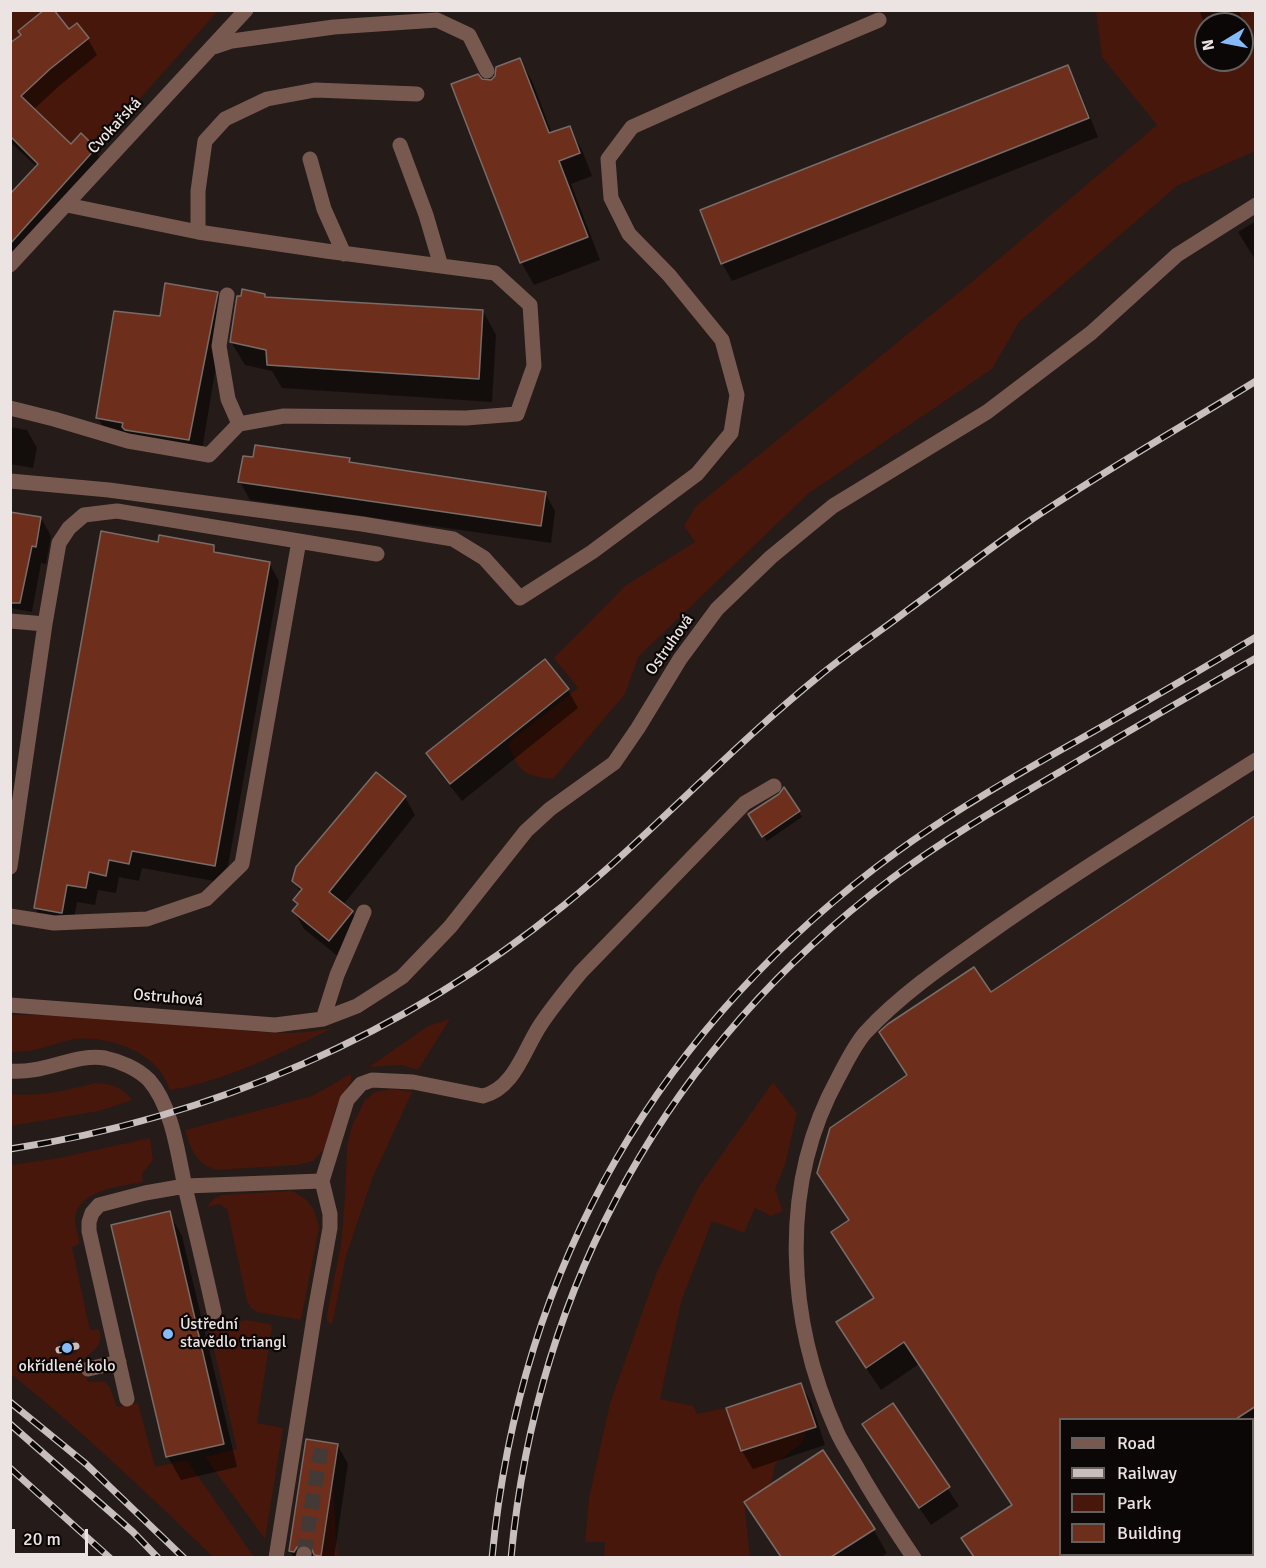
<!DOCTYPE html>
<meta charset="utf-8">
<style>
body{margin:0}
#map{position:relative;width:1266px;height:1568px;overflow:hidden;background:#251b18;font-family:Signika,sans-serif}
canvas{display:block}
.frame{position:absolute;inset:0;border:12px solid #ece4e2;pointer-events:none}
.legend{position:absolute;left:1059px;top:1418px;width:195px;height:138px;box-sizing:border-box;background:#0b0706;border:2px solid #655f5e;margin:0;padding:8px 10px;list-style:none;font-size:18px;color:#ece4e2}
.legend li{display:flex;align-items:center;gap:12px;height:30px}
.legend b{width:30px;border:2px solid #655f5e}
.north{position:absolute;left:1194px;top:12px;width:60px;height:60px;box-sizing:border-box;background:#0b0706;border:2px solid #655f5e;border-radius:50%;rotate:260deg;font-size:16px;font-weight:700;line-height:24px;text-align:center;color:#ece4e2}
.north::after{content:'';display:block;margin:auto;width:21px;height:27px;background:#85bbfb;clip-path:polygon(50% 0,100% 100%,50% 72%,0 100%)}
.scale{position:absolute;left:12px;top:1529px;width:76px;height:27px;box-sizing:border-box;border:3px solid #ece4e2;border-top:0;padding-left:8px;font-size:18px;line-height:21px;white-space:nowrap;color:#ece4e2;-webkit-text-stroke:4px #0b0706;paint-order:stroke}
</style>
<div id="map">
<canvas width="1266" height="1568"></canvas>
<div class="frame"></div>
<ul class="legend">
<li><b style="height:8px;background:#785950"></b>Road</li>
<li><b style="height:8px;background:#c8bfbd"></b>Railway</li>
<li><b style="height:16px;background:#46170a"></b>Park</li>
<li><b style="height:16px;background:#6e2e1c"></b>Building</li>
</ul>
<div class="north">N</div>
<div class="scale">20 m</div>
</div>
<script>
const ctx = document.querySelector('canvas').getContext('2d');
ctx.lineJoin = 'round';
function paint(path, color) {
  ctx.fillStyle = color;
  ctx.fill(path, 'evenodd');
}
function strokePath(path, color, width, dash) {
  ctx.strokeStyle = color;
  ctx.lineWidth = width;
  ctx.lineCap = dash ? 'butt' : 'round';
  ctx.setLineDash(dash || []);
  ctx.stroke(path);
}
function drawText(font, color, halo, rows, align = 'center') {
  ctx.font = font + ' Signika,sans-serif';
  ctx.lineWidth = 4.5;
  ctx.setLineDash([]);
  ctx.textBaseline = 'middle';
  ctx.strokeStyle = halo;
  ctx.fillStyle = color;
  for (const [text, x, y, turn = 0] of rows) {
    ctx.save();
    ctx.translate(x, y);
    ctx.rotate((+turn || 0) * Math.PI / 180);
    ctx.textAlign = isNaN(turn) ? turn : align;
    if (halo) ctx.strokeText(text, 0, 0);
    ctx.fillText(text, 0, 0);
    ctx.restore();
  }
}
const green = new Path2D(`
 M10 11H218L96 148 81 133 71 144 11 86Z
 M1096 11H1255V151L1177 186 1019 322 992 369 809 493 639 656 625 694 553 779C523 776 518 771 508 743L578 688 554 658 625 586 695 542 684 526 696 506 968 285 1157 125 1102 57ZM1206 24H1242V60H1206Z
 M11 1015C65 1014 121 1016 175 1022 232 1027 275 1040 333 1028 280 1053 229 1080 170 1090 167 1084 164 1075 159 1070 142 1047 97 1034 70 1040 47 1046 35 1052 11 1052Z
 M450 1019 418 1070 402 1065 369 1067 428 1026Z
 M351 1074V1081L336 1107 327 1146 313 1161 298 1165 218 1170C196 1165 191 1150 185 1130L312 1096Z
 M773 1082 797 1113 785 1165 775 1189 783 1211 771 1216 755 1208 744 1233 712 1221 681 1302 660 1399 693 1406 697 1414 726 1408 741 1450 738 1453 807 1430 802 1443 775 1464 771 1485 744 1502 750 1557H604L605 1542H585L589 1498 610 1403 656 1274 698 1188Z
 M96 1083C113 1084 122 1087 132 1100L99 1111 11 1126V1094C40 1097 67 1090 96 1083Z
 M392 1089 412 1092 372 1179 346 1256 332 1325 327 1321V1314L341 1244 345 1197 347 1146 352 1125 365 1100 375 1092Z
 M150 1138 153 1160 142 1174 143 1182C120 1187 76 1189 75 1221 75 1229 80 1236 79 1244L72 1247 90 1330 99 1329C104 1346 94 1350 83 1360L88 1382H105L110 1388 117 1407 138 1403 155 1467 187 1460 254 1557H213C148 1494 82 1431 11 1374V1165L59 1158ZM74 1338 77 1353 61 1357 58 1342Z
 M291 1191C309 1198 316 1209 319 1228L301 1320 257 1312 251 1308 247 1301 227 1209 219 1204 207 1207 213 1199 222 1195Z
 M246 1320 270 1324 272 1327 257 1423 283 1428 265 1539 205 1457 237 1449 209 1328Z
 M333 1483 337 1557H320L321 1556Z`);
const shadow = new Path2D(`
 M1199 10H1239L1244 25 1206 24V28Z
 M76 25 88 39 97 55 59 86 33 110 71 146 94 149 104 165 10 271V196L37 167 10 142V45L68 31Z
 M520 60 533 83 552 134 569 127 582 150 592 176 571 184 600 260 534 285 521 262 481 81H491Z
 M1067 66 1077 84 1098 137 732 281 722 263Z
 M1256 221V261L1238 232Z
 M217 294 227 312 218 354 201 456 108 435 98 418Z
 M242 298 483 311 496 335 492 402 282 388 272 371 245 365 231 342Z
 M10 427 27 430 37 448 33 468 10 464Z
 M349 459 352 464 545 493 555 511 551 543 250 500 240 482Z
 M10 513 41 518 51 536 46 564 41 563 32 612 10 608Z
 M159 543 214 547 218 554 269 563 279 581 225 883 142 868 139 881 119 877 116 893 98 890 95 905 77 902 72 930 45 925 35 908Z
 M545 661 568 690 578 708 462 801 438 771 428 753Z
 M784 790 802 817 767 841 753 820 780 795Z
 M405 797 415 815 343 905 352 912 362 930 340 958 304 929 294 911 298 906 295 900 301 893 294 881Z
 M1256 817V1438L1252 1440V1420H1060V1554H1199L1195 1558H974L963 1539 1013 1506 919 1364 881 1390 851 1346 838 1323 875 1299 833 1233 849 1221 819 1173 908 1076 990 994Z
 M169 1213 182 1236 237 1467 181 1480 168 1457Z
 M801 1385 811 1402 825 1445 753 1469 742 1451 728 1409Z
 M893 1405 959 1506 931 1525 874 1442Z
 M338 1446 348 1464 334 1558H294L290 1551Z
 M746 1502 873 1529 887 1553 880 1558H781Z
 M1229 1554H1247L1249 1558H1225Z`);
const building = new Path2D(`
 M44 10H54L69 29 77 23 89 38 50 69 21 96 71 144 81 133 96 148 10 244V194L38 164 10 136V43L21 35 18 31Z
 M520 58 549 133 570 126 580 153 559 161 588 237 520 263 451 84 478 74 482 79 491 80 495 76 496 67Z
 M1068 65 1089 118 721 264 700 210Z
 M165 283 218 292 189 440 125 430 122 427 123 423 96 418 114 311 160 316Z
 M242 289 265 294V297L483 310 479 379 267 365 266 350 230 342 237 296H241Z
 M255 445 350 458 349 462 546 492 541 526 238 482 243 456 253 457Z
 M10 512 41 517 36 547 32 546 20 603H10Z
 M101 531 158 542 159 535 214 545V552L270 562 215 866 132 851 129 864 109 860 106 876 89 872 86 888 67 885 62 913H61L34 908Z
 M545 659 569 689 450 784 426 753Z
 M376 772 406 796 329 892 353 911 329 941 292 911 298 904 293 900 302 889 292 881 296 867Z
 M784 787 800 811 762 837 748 814 779 794Z
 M1256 815V1406L1236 1419H1060V1557H974L961 1538 1012 1505 904 1342 866 1368 836 1322 874 1298 831 1232 849 1220 817 1173 830 1128 907 1075 879 1032 888 1024 974 967 991 992Z
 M170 1211 224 1444 166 1457 111 1225Z
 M801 1383 816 1427 741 1451 726 1408Z
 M893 1403 950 1487 919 1508 862 1424Z
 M306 1439 338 1444 321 1556 314 1555 311 1547 306 1544 297 1547 294 1552 289 1551Z
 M823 1450 875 1529 831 1557H781L744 1502Z`);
const minorTunnel = new Path2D(`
 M304 1554 322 1442`);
const minor = new Path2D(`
 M214 47 232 41 334 27 437 20 469 35 487 71
 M400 145 426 215 441 266
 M310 159 324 209 344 254
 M198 232V191L205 141 225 119 267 99 315 90 417 94
 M10 265 246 10
 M227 295 219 346 228 399 239 424
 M10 408 54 419 128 441 209 455 239 424 284 416 466 418 517 414 534 366 530 305 495 273 326 251 198 232 67 205
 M10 481 109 490 362 524 453 539 484 558 520 598 592 552 697 474 731 433 737 395 722 340 669 275 629 234 611 198 608 159 632 127 735 81 879 20
 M10 621 45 624
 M10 867 45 624 59 543 69 528 84 515 117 511 377 554
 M10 916 54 923 147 919 206 899 242 864 299 541
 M10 1005 275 1025 323 1019 337 975 364 912
 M323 1019 357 1006 402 977 450 927 526 831 550 809 614 763 638 728 680 659 717 609 771 557 833 506 987 412 1091 333 1177 255 1256 205
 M10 1071C44 1074 76 1053 105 1058 120 1061 138 1069 149 1080 172 1106 178 1154 185 1187 195 1229 205 1271 214 1312
 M88 1369 119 1362
 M127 1399 89 1231V1222L92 1213 99 1205 145 1193 185 1186 322 1181
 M1252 1449 1256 1453
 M1252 1511 1256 1509
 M276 1558 315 1311 330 1228V1214L322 1181 347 1100 361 1084 372 1080 413 1082 483 1096C515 1088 524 1049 541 1024 553 1006 567 989 581 972L745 803 774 786
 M303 1558 304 1554
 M914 1558C893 1527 873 1496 855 1464 849 1454 842 1443 837 1432 787 1321 778 1187 838 1078 846 1063 854 1046 865 1033 901 994 948 962 992 931 1078 871 1167 816 1256 760
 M1185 1558 1190 1554`);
const rail = new Path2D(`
 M10 1149C212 1118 405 1034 563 906 652 834 729 749 818 677 847 653 878 633 908 610 948 581 987 550 1028 522 1102 472 1180 428 1256 381
 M59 1350 76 1346
 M10 1402 86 1464 184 1558
 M10 1424 133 1532 158 1558
 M10 1468 110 1558
 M492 1558C520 1264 660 1024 898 851 949 814 1004 782 1059 751 1125 714 1190 676 1256 637
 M511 1558C537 1281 670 1046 891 879 946 838 1005 804 1063 770 1127 732 1191 695 1256 658`);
const markers = [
 [168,1334,6,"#85bbfb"],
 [67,1348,6,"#85bbfb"]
];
const streetNames = [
 ["Cvokařská",115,126,-47],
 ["Ostruhová",670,645,-55],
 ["Ostruhová",168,998,5]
];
const poiNames = [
 ["Ústřední",180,1325],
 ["stavědlo triangl",180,1343],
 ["okřídlené kolo",67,1367,"center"]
];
paint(green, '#46170a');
paint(shadow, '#0007');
paint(building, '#6e2e1c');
strokePath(building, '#786c68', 1.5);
strokePath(minorTunnel, '#433936', 15, [15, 8]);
strokePath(minor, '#785950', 15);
strokePath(rail, '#c8bfbd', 7);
strokePath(rail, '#0b0706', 4.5, [14]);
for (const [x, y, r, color] of markers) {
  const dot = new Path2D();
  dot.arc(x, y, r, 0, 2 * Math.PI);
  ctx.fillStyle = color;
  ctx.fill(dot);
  strokePath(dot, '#0b0706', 2);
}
drawText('16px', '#ece4e2', '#0b0706', streetNames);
drawText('16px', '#ece4e2', '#0b0706', poiNames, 'left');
</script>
